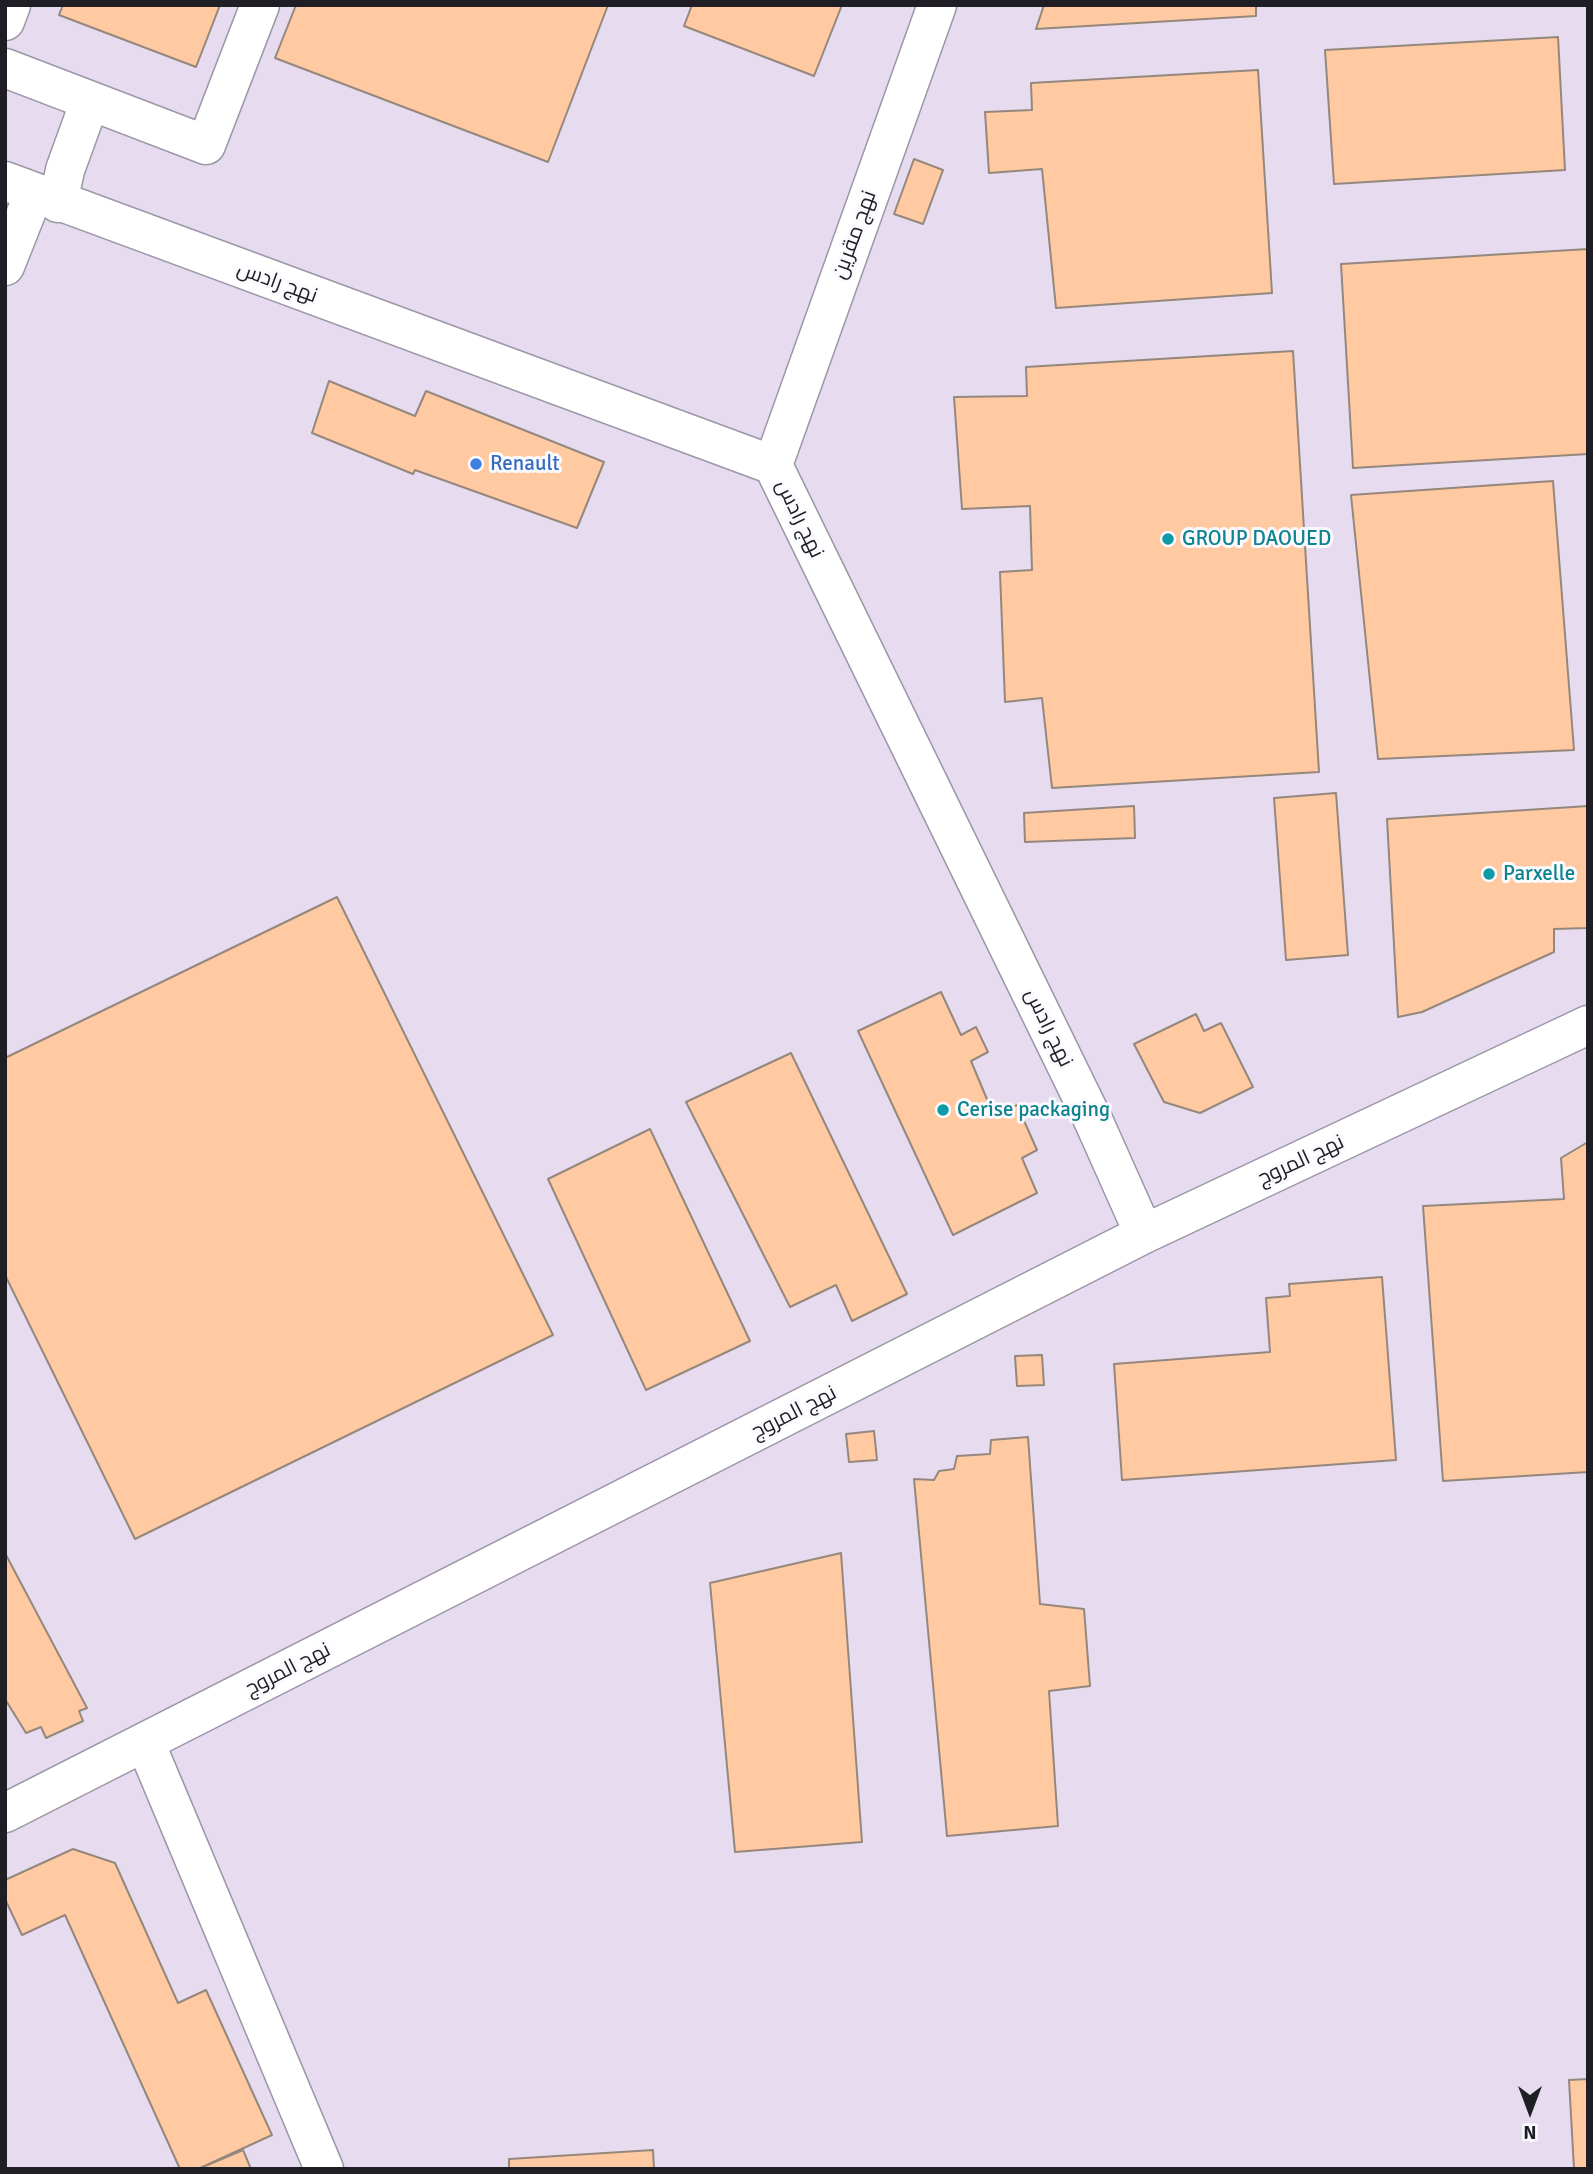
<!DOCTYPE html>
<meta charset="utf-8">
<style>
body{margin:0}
#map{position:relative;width:1593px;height:2174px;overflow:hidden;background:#eeebfc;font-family:Signika,sans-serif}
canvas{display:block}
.frame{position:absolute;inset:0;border:7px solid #1f1e24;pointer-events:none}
.north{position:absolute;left:1495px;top:2076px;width:70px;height:70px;-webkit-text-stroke:5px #fbfafe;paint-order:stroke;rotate:180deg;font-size:19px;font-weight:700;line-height:28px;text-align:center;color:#1f1e24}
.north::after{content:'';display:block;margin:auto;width:24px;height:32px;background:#1f1e24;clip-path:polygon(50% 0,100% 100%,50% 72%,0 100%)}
</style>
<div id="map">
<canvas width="1593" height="2174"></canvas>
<div class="frame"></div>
<div class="north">N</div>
</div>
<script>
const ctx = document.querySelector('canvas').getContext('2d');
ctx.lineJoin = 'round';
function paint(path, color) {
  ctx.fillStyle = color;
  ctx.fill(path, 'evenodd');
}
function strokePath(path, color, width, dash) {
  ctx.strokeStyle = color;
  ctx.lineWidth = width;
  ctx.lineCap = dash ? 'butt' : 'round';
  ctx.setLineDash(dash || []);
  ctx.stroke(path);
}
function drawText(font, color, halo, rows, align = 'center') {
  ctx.font = font + ' Signika,Cairo,sans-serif';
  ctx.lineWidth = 6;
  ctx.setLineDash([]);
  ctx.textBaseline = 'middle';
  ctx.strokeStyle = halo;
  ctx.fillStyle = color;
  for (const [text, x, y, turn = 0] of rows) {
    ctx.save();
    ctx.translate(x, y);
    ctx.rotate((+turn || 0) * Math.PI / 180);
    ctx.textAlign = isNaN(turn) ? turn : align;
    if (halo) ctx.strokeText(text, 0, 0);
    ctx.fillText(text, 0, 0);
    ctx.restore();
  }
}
const industrial = new Path2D(`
 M5 5H1588V2169H5Z`);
const building = new Path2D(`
 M63 5H220L196 67 59 15Z
 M296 5H608L548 162 275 58Z
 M692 5H842L814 76 684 26Z
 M1044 5H1256V16L1036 29Z
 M1558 37 1565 170 1334 184 1325 50Z
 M1258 70 1272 293 1056 308 1042 169 989 173 985 112 1032 110 1031 83Z
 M914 159 943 170 923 224 894 214Z
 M1588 249V454L1353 468 1341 264Z
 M1293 351 1319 772 1052 788 1042 698 1005 702 1000 572 1032 570 1030 506 962 509 954 397 1027 396 1026 367Z
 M329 381 415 416 426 391 604 462 577 528 415 470 413 474 312 433Z
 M1553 481 1574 750 1378 759 1351 495Z
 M1336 793 1348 955 1286 960 1274 798Z
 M1134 806 1135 838 1025 842 1024 813Z
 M1588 806V928L1554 929V952L1422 1012 1398 1017 1387 819Z
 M337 897 553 1335 135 1539 5 1275V1058Z
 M941 992 961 1035 976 1027 988 1052 971 1061 994 1116 1017 1105 1037 1150 1022 1158 1037 1193 953 1235 858 1031Z
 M1196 1014 1204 1031 1221 1023 1253 1087 1200 1113 1164 1102 1134 1044Z
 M791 1053 907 1294 852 1321 836 1285 790 1307 686 1102Z
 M650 1129 750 1341 646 1390 548 1179Z
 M1588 1142V1472L1443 1481 1423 1206 1564 1199 1561 1158Z
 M1382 1277 1396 1460 1122 1480 1114 1364 1270 1352 1266 1298 1290 1296 1289 1284Z
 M1042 1355 1044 1385 1017 1386 1015 1356Z
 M874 1431 877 1460 849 1462 846 1434Z
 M1028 1437 1040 1604 1084 1609 1090 1686 1049 1691 1058 1826 947 1836 914 1479 934 1480 939 1471 954 1469 957 1456 990 1454 991 1440Z
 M5 1553 87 1708 79 1711 83 1721 46 1738 41 1727 26 1733 5 1699Z
 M841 1553 862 1842 735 1852 710 1583Z
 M73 1849 115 1863 178 2003 206 1990 272 2135 198 2169H180L65 1915 22 1935 5 1899V1880Z
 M1588 2079V2169H1574L1569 2080Z
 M243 2150 251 2169H198Z
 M653 2150 654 2169H509V2159Z`);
const minor = new Path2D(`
 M5 21 11 5
 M5 68 206 145 260 5
 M5 181 773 465 1094 1122 1144 1234
 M58 203 65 170 90 101
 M5 266 34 193
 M773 465 937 5
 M145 1742 324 2169
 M5 1813 1144 1234 1588 1025`);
const markers = [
 [476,464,7,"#3f7fe0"],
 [1168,539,7,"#0f9aa8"],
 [1489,874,7,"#0f9aa8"],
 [943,1110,7,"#0f9aa8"]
];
const streetNames = [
 ["نهج مقرين",855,235,-70],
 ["نهج رادس",277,283,20],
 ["نهج رادس",799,519,64],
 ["نهج رادس",1048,1028,64],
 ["نهج المروج",1301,1161,-25],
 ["نهج المروج",794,1413,-27],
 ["نهج المروج",288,1670,-27]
];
const shopNames = [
 ["Renault",490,464]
];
const cultureNames = [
 ["GROUP DAOUED",1182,539],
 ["Parxelle",1503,874],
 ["Cerise packaging",957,1110]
];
paint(industrial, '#e6dbef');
paint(building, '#ffcaa2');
strokePath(building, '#96877d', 2);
strokePath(minor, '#9b97a7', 41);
strokePath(minor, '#fff', 38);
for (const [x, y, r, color] of markers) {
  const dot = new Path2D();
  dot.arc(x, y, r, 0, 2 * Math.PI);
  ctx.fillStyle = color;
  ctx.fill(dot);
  strokePath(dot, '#fbfafe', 2.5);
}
drawText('21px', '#1f1e24', '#fbfafe', streetNames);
drawText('21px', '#366cbe', '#fbfafe', shopNames, 'left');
drawText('21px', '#0d838f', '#fbfafe', cultureNames, 'left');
</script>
